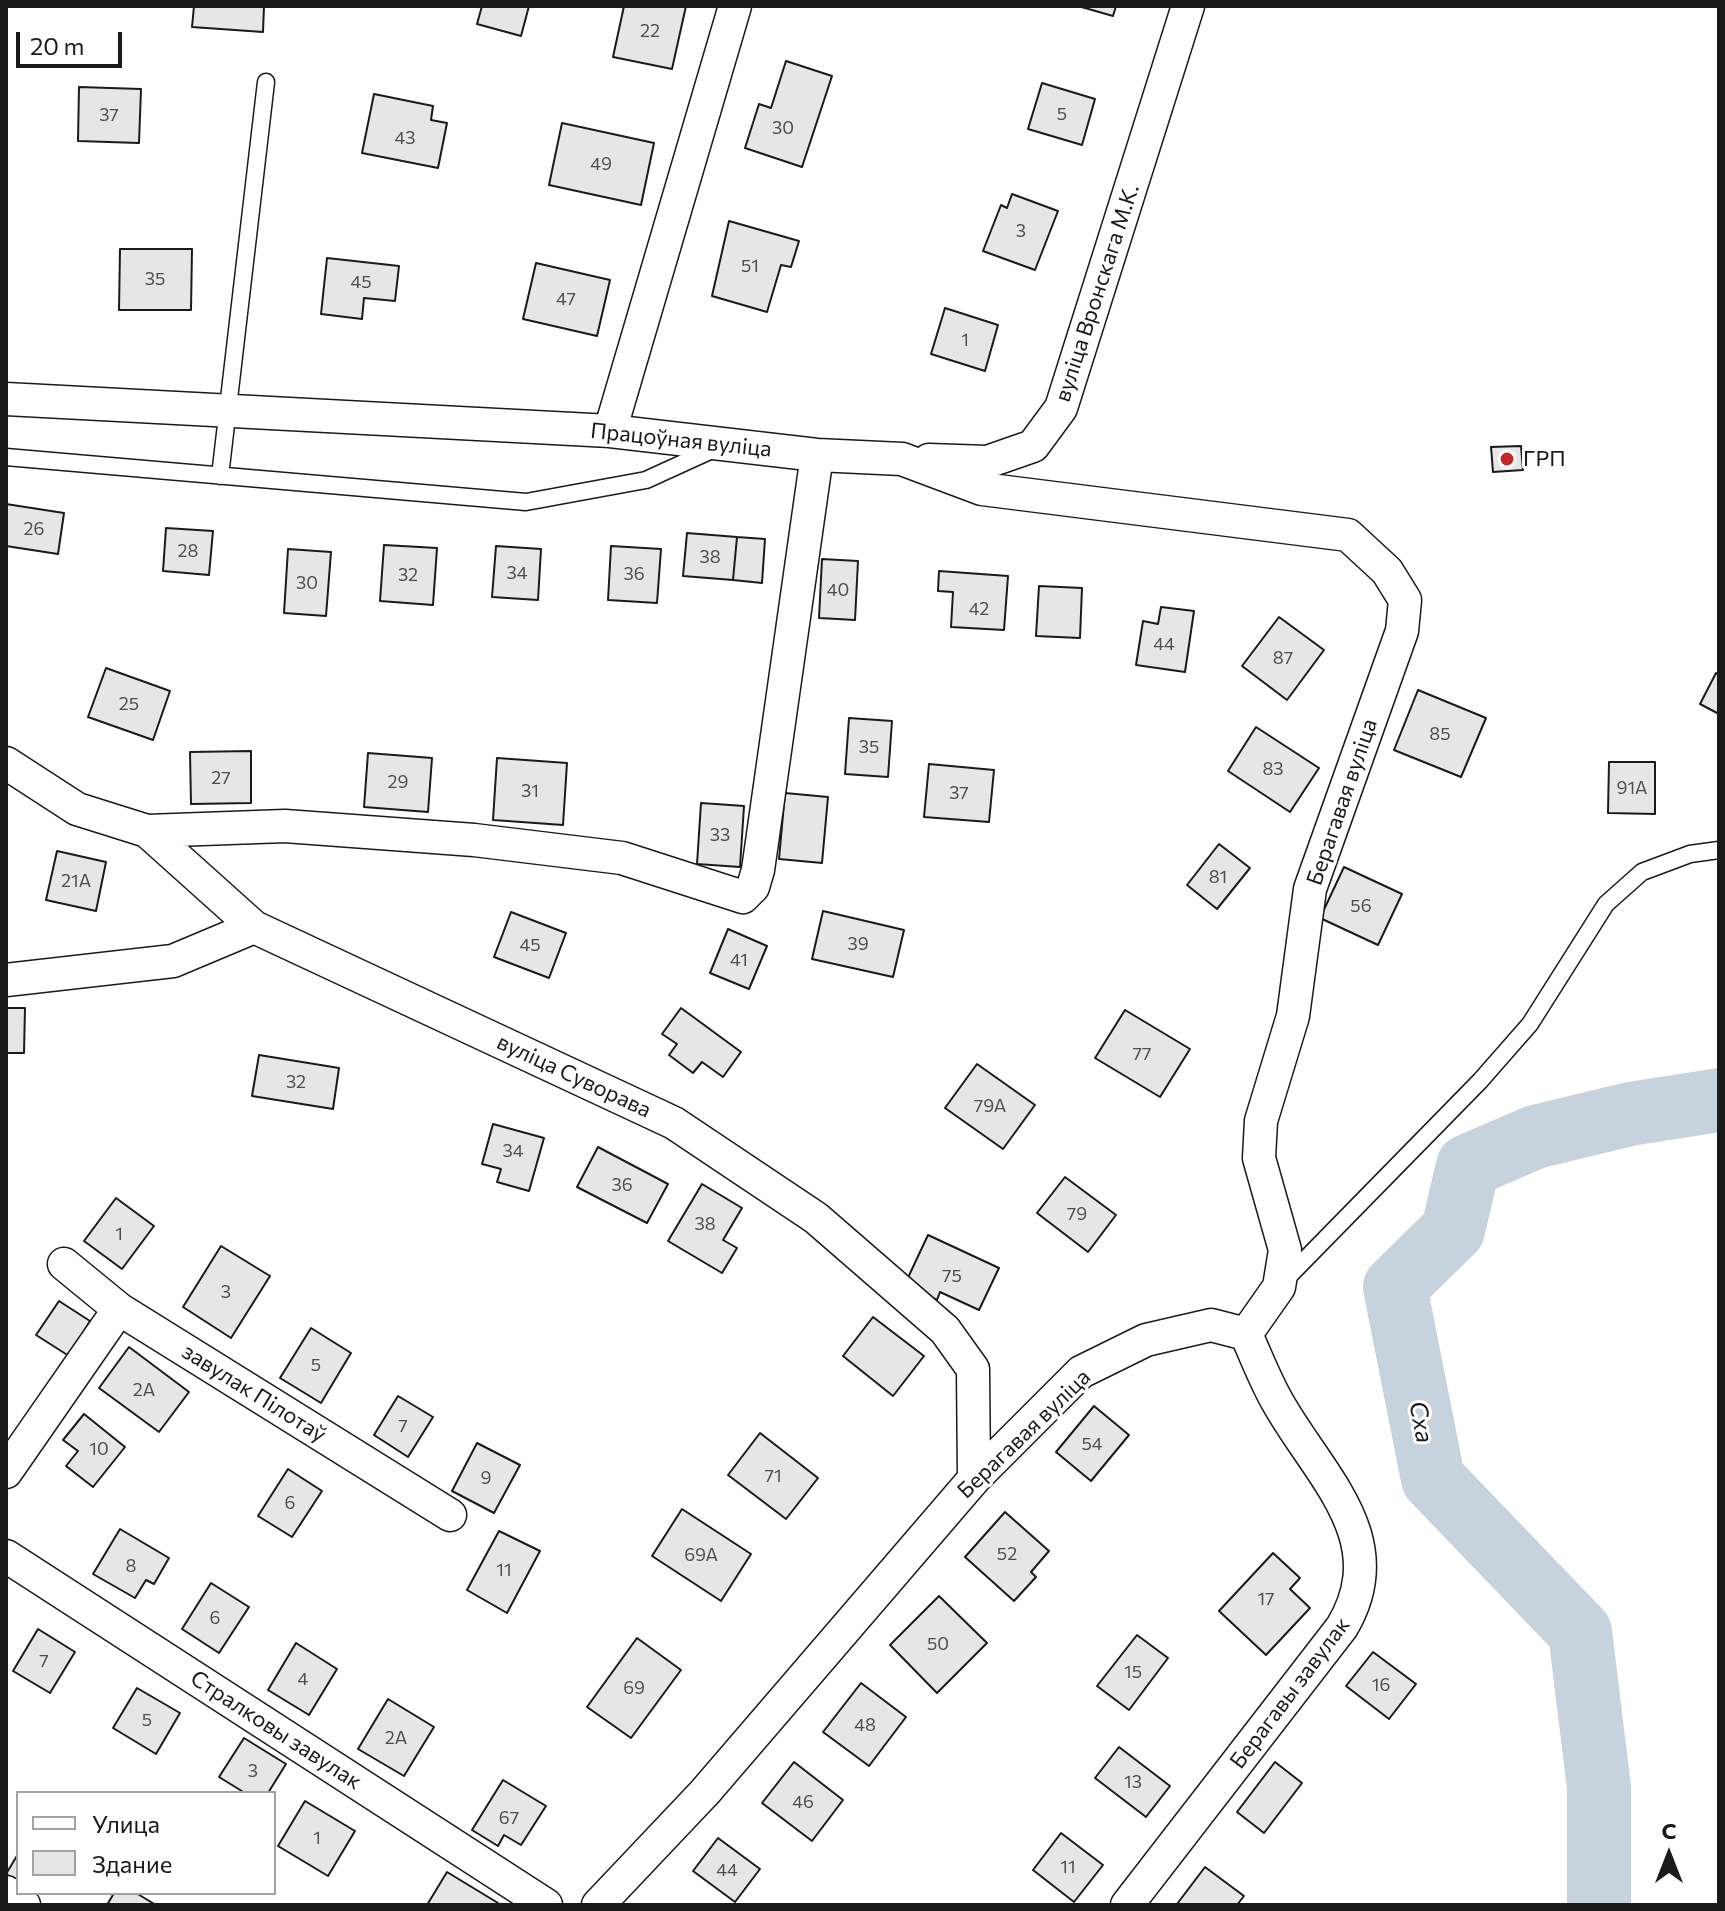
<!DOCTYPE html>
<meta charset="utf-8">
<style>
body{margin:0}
#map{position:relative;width:1725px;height:1911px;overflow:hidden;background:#fff;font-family:Commissioner,sans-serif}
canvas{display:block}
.frame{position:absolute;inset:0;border:8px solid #1a1a1a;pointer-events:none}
.legend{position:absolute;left:16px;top:1791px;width:260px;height:104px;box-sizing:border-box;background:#fff;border:2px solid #a3a3a3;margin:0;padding:10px 14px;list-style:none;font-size:24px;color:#1a1a1a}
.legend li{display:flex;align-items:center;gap:16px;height:40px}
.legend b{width:40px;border:2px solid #a3a3a3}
.north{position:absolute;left:1629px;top:1815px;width:80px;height:80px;-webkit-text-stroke:6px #fff;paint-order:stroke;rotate:0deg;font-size:22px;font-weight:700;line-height:32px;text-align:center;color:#1a1a1a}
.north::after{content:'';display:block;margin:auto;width:28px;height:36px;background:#1a1a1a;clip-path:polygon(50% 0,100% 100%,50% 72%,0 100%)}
.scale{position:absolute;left:16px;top:32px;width:106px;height:36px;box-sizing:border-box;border:4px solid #1a1a1a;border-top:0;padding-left:10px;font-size:24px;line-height:28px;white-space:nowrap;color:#1a1a1a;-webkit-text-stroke:6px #fff;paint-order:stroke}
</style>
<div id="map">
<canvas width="1725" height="1911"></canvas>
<div class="frame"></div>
<ul class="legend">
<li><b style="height:10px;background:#fff"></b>Улица</li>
<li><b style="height:22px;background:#e6e6e6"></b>Здание</li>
</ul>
<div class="north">С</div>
<div class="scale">20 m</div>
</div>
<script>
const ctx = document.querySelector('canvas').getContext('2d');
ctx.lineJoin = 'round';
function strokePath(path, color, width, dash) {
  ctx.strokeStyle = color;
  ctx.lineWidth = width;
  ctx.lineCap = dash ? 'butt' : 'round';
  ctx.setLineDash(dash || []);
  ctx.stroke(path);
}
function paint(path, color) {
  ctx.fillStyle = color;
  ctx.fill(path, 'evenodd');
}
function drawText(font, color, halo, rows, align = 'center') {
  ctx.font = font + ' Commissioner,sans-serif';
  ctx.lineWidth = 6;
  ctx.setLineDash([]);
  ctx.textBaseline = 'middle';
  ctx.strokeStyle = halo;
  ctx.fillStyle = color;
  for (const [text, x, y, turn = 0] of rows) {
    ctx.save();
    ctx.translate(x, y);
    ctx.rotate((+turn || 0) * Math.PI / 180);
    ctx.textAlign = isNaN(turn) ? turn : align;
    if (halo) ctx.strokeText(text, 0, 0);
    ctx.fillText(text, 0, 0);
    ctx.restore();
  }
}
const river = new Path2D(`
 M1599 1905V1788L1580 1632 1433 1479 1395 1287 1453 1230 1468 1166 1535 1137 1630 1114 1719 1100`);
const building = new Path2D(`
 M194 6H264L263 32 192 27Z
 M482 6H529L521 36 477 24Z
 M624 6H686L672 69 613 57Z
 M1078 6H1116L1113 16Z
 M786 61 832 76 802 167 745 148 759 104 771 108Z
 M1042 83 1095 99 1082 145 1028 129Z
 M79 87 141 89 139 143 78 141Z
 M374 94 433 106 431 120 447 123 438 168 362 153Z
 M562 123 654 143 641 205 549 185Z
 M1012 194 1058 211 1035 270 983 251 1001 205 1007 208Z
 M729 221 799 241 791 267 781 265 767 312 712 296Z
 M120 249H192L191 310H119Z
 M327 258 399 266 395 301 364 298 362 319 321 314Z
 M536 263 610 280 597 336 523 319Z
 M945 308 998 325 985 371 931 354Z
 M1521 446 1523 470 1493 472 1491 447Z
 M6 504 64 513 58 554 6 546Z
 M166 528 213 531 209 575 163 571Z
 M687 533 737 537 733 580 683 576Z
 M737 537 765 539 762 583 733 580Z
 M384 545 437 548 433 605 380 601Z
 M496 546 541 549 538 600 492 597Z
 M611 546 661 549 657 603 608 600Z
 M288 549 331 552 326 616 284 613Z
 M822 559 858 561 855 620 819 618Z
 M939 571 1008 576 1004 630 951 627 953 592 938 591Z
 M1039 586 1082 588 1080 638 1036 636Z
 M1161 607 1194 611 1185 672 1136 665 1143 621 1158 624Z
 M1279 617 1324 650 1287 700 1242 666Z
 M106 668 170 691 153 740 88 717Z
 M1716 673 1719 675V714L1700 704Z
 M1418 690 1486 718 1461 777 1394 750Z
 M849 718 892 721 888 777 845 774Z
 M1256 727 1319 768 1290 812 1228 771Z
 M251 751V803L191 804 190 752Z
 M368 753 432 758 428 812 364 807Z
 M497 758 567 763 563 825 493 820Z
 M1609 762H1655V814L1608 813Z
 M929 764 994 770 989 822 924 817Z
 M785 793 828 797 822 863 779 859Z
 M701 803 744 806 740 867 697 864Z
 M1219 844 1250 868 1217 909 1187 885Z
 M57 851 106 862 96 911 46 900Z
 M1344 867 1402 894 1378 945 1320 918Z
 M823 911 904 930 893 977 812 959Z
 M511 912 566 933 549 978 494 957Z
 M728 929 767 946 749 989 710 973Z
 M6 1008H25L24 1053H6Z
 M681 1008 741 1052 723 1077 702 1062 693 1073 669 1055 677 1044 662 1034Z
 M1125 1010 1190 1049 1160 1097 1095 1058Z
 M259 1055 339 1068 333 1109 252 1096Z
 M977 1064 1035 1105 1003 1149 945 1108Z
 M493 1124 544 1138 529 1191 497 1182 501 1169 482 1164Z
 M598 1147 668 1184 647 1223 577 1187Z
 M1065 1177 1116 1215 1088 1252 1037 1213Z
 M702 1184 742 1208 723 1240 737 1248 722 1273 668 1241Z
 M116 1198 154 1226 122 1269 84 1241Z
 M928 1235 999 1268 979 1310 940 1292 937 1300 905 1284Z
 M221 1246 270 1276 231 1338 183 1307Z
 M59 1301 90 1321 69 1356 36 1335Z
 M873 1317 924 1356 893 1396 843 1356Z
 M311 1328 351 1353 321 1403 280 1378Z
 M129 1347 189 1392 159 1432 99 1388Z
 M398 1396 433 1417 408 1457 374 1435Z
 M1094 1406 1129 1435 1091 1481 1056 1452Z
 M84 1414 125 1447 93 1487 66 1466 78 1451 63 1440Z
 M760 1433 818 1478 786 1519 728 1475Z
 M477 1443 520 1465 494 1513 452 1491Z
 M288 1469 322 1491 292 1537 258 1516Z
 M682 1509 751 1554 721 1601 652 1556Z
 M1005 1512 1049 1551 1031 1572 1036 1577 1014 1601 965 1557Z
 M120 1529 169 1558 154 1584 146 1580 135 1598 93 1574Z
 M499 1531 540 1551 507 1613 467 1590Z
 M1273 1553 1300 1578 1290 1589 1310 1608 1266 1655 1219 1611Z
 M211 1583 249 1607 219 1653 182 1629Z
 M939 1596 987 1643 937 1693 890 1645Z
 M38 1629 75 1652 50 1693 13 1671Z
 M1137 1635 1168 1658 1129 1710 1097 1686Z
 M637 1638 681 1670 631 1738 587 1707Z
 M296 1643 337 1669 309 1715 268 1690Z
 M1373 1652 1416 1684 1389 1719 1346 1686Z
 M861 1683 906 1717 869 1766 823 1732Z
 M137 1688 180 1713 156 1754 113 1728Z
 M388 1699 434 1727 404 1776 358 1749Z
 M244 1738 286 1764 268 1793H245L219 1777Z
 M1119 1747 1170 1786 1146 1817 1095 1778Z
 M794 1762 843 1800 812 1841 762 1803Z
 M1275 1762 1302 1783 1264 1833 1237 1812Z
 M503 1780 546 1806 521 1845 504 1835 498 1846 472 1830Z
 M305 1801 355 1831 328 1876 278 1846Z
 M1061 1833 1103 1865 1074 1902 1033 1870Z
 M718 1838 760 1869 735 1902 693 1871Z
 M18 1854V1881L6 1874Z
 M1205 1867 1244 1896 1237 1905 1177 1904Z
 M447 1872 498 1903 497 1905H427Z
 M114 1893H136L156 1905H107Z`);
const service = new Path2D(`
 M6 457 526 502 646 480 714 449
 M220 476 266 82
 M1284 1281 1480 1081 1530 1024 1606 904 1642 872 1690 854 1719 850`);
const minor = new Path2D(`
 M6 399 610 431 817 455 902 459 982 489 1348 535 1387 571 1405 600 1402 631 1310 889 1293 1016 1261 1121 1259 1158 1285 1250 1279 1287 1246 1334 1211 1325 1146 1340 1081 1372 974 1479 705 1792 598 1905
 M610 431 735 6
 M929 460 987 462 1033 446 1061 408 1188 6
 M6 763 77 809 147 831 285 826 474 840 622 858 743 897 753 887 758 870 817 455
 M147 831 254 927
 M6 980 173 961 254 927 674 1123 816 1218 945 1330 973 1369 974 1479
 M64 1264 119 1309 450 1515
 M6 1472 119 1309
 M6 1556 546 1905
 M6 1892 24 1905
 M1127 1905 1342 1627C1395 1538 1318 1475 1277 1401 1265 1380 1256 1356 1246 1334`);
const markers = [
 [1507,459,8,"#c62828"]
];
const numberNames = [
 ["22",650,31],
 ["5",1062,114],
 ["37",109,115],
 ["30",783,128],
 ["43",405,138],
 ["49",601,164],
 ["3",1021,231],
 ["51",750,266],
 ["35",155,279],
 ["45",361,282],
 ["47",566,299],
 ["1",965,340],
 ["26",34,529],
 ["28",188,551],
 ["38",710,557],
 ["34",517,573],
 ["36",634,574],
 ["32",408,575],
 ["30",307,583],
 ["40",838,590],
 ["42",979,609],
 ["44",1164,644],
 ["87",1283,658],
 ["25",129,704],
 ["85",1440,734],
 ["35",869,747],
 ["83",1273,769],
 ["27",221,778],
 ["29",398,782],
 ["91А",1632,788],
 ["31",530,791],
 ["37",959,793],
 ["33",720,835],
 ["81",1218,877],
 ["21А",76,881],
 ["56",1361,906],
 ["39",858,944],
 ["45",530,945],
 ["41",739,960],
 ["77",1142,1054],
 ["32",296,1082],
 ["79А",990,1106],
 ["34",513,1151],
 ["36",622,1185],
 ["79",1077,1214],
 ["38",705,1224],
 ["1",119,1234],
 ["75",952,1276],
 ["3",226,1292],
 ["5",316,1365],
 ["2А",144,1390],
 ["7",403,1426],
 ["54",1092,1444],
 ["10",99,1449],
 ["71",773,1476],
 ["9",486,1478],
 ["6",290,1503],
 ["52",1007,1554],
 ["69А",701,1555],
 ["8",131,1566],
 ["11",504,1570],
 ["17",1266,1599],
 ["6",215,1618],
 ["50",938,1644],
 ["7",44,1661],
 ["15",1133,1672],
 ["4",303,1679],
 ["16",1381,1685],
 ["69",634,1688],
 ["5",147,1720],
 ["48",865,1725],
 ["2А",396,1738],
 ["3",253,1771],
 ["13",1133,1782],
 ["46",803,1802],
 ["67",509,1818],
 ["1",317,1838],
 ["11",1068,1867],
 ["44",727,1870]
];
const streetNames = [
 ["вуліца Вронскага М.К.",1097,293,-72],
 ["Працоўная вуліца",681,440,6],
 ["Берагавая вуліца",1342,802,-71],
 ["вуліца Суворава",574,1076,25],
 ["завулак Пілотаў",254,1393,32],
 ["Берагавая вуліца",1024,1434,-44],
 ["Берагавы завулак",1290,1693,-53],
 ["Стралковы завулак",276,1730,33]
];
const poiNames = [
 ["ГРП",1523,459]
];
const waterNames = [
 ["Сха",1421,1422,79]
];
strokePath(river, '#c6d2dc', 64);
paint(building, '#e6e6e6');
strokePath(building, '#1a1a1a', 2);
strokePath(service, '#1a1a1a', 19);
strokePath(minor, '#1a1a1a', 35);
strokePath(service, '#fff', 16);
strokePath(minor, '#fff', 32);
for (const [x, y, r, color] of markers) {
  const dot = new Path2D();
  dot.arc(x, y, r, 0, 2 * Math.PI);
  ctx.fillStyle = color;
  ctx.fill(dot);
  strokePath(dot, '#fff', 3);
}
drawText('18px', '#4d4d4d', null, numberNames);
drawText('22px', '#1a1a1a', '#fff', streetNames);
drawText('22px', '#1a1a1a', '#fff', poiNames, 'left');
drawText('italic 24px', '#1a1a1a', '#fff', waterNames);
</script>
